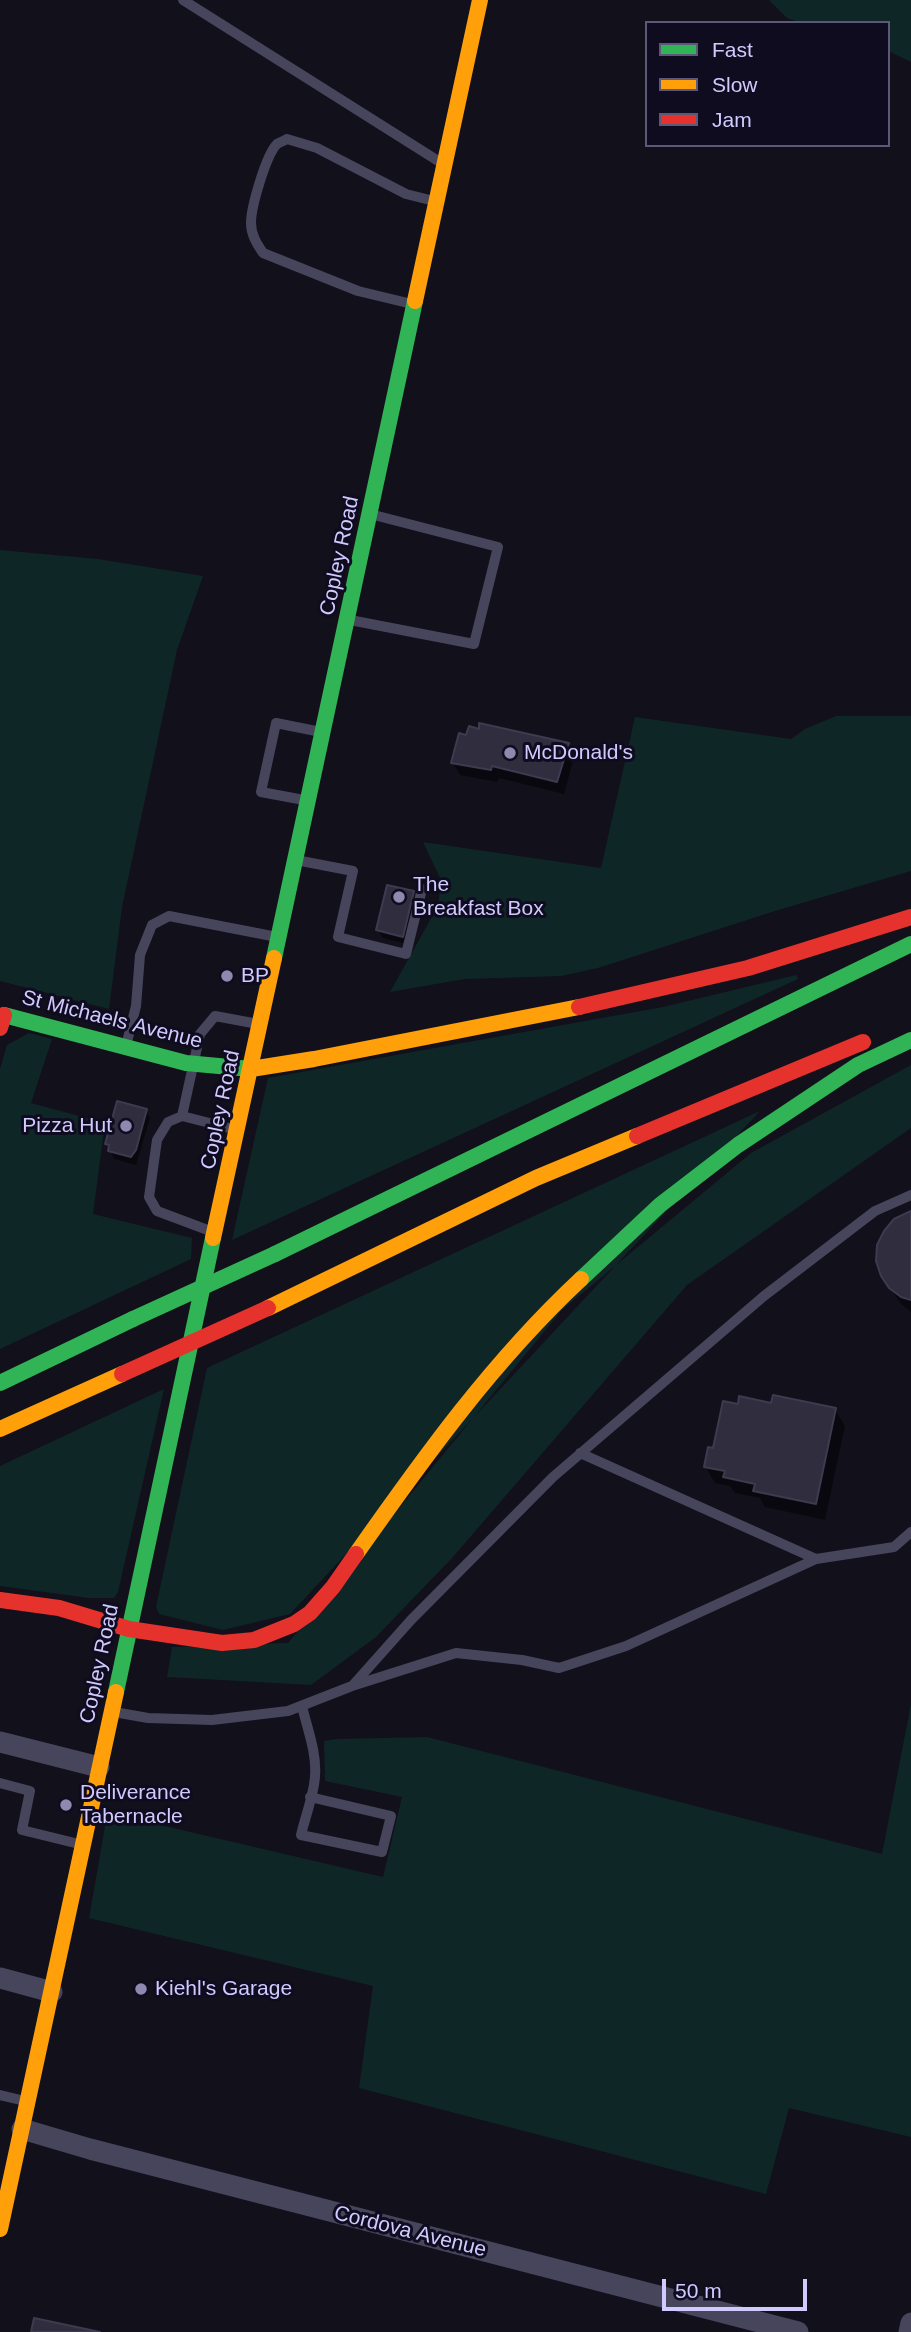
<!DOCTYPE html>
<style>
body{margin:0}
#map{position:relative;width:911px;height:2332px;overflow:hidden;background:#12101b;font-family:Helvetica,sans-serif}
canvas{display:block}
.legend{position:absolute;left:645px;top:21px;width:245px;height:126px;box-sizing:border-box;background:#0f0c1f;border:2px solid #5c5879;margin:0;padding:9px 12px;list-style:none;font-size:21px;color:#d0caff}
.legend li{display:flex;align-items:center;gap:14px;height:35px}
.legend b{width:35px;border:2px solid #5c5879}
.scale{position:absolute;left:662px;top:2279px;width:145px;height:32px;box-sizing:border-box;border:4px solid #d0caff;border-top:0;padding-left:9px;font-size:21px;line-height:24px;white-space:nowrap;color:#d0caff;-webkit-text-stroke:5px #0f0c1f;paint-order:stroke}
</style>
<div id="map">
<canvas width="911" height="2332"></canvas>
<ul class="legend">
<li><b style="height:9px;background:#30b455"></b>Fast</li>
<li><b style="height:9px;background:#ff9f0a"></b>Slow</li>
<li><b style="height:9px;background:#e5322d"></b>Jam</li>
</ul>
<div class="scale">50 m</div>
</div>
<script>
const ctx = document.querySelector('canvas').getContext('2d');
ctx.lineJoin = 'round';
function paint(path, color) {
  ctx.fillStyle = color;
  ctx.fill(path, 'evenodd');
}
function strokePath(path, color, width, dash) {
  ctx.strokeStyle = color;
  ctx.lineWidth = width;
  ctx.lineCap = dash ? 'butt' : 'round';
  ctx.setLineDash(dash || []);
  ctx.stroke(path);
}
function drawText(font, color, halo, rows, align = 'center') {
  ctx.font = font + ' Helvetica,sans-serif';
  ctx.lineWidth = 6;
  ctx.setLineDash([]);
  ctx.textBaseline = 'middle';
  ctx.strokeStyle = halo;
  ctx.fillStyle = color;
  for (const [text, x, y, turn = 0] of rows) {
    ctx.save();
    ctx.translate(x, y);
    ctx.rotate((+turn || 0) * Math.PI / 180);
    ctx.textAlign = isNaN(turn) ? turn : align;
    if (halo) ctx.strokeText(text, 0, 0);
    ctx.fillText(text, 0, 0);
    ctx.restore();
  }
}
const green = new Path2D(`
 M769 0H911V62L888 51V23H802L787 18Z
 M0 550 98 559 203 576 177 650 122 907 109 1009 0 981Z
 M836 716H911V871L775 911 598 968 561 976 465 979 390 992 438 906 441 880 423 842 601 868 635 717 791 739 805 729Z
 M796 975 798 979 232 1240 268 1078 663 1007Z
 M29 1033 52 1039 31 1103 105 1123 93 1214 192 1238 191 1259 0 1349V1069L7 1045Z
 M911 1065V1128L687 1285 453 1557 376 1637 311 1685 167 1677 172 1647 288 1643 562 1310 751 1153Z
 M760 1111 290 1614 223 1630 159 1614 156 1607 207 1368Z
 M164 1389 118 1592 114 1598H89L0 1586V1466Z
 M911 1704V2137L789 2108 766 2194 359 2088 373 1986 89 1918 107 1815 126 1817 383 1877 402 1797 325 1781 324 1741 336 1739 427 1737 882 1854Z`);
const shadow = new Path2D(`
 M567 744 574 757 564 794 499 778 497 782 460 775 453 763Z
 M413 893 417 901 407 944 383 938 378 930Z
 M146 1111 150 1118 136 1165 114 1159 107 1143Z
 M911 1213V1312L901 1304 882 1276Z
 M772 1405 835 1410 845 1426 825 1520 765 1507 760 1498 735 1493 730 1486 715 1483 705 1466 739 1406Z`);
const building = new Path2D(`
 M479 723 569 743 557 782 492 766 491 770 451 763 459 733 466 735 469 726 479 729Z
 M387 885 414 891 403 937 376 930Z
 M117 1101 147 1109 136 1150 131 1157 108 1151 109 1145 105 1144Z
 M911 1211V1300L901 1297 889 1288 881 1276 876 1261 877 1245 884 1231 894 1219Z
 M773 1395 836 1408 816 1504 753 1491 755 1484 723 1477 725 1471 704 1467 708 1447 713 1448 723 1401 738 1404 739 1396 771 1403Z
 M34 2318 100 2332H31Z`);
const lane = new Path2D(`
 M183 0 443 164
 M412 304 358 291 263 253C257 244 251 235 251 223 251 207 266 155 277 144 280 142 284 141 287 139L317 148 406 194 434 201
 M350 620 474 644 498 547 370 514
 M304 800 261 792 276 723 321 732
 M296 860 353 871 338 937 406 954 422 889
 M126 1046 136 1006 140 955 152 925 169 916 277 937
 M182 1116 233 1129
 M213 1232 157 1211 149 1197 157 1140 168 1122 182 1116 200 1034 215 1016 258 1024
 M580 1453 816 1559
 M354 1684 411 1620 553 1477 764 1296 875 1211 911 1195
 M302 1706C307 1728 317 1753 315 1776 314 1795 305 1817 301 1835L382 1852 391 1816 310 1797
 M114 1712 148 1718 212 1720 288 1711 352 1686 456 1653 522 1660 559 1668 626 1646 816 1559 894 1547 911 1532
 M0 1783 30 1791 22 1830 79 1844
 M0 2095 25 2101`);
const street = new Path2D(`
 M0 1742 99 1767
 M0 1978 52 1992
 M22 2129 90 2149 798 2332
 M909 2332 911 2323`);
const fast = new Path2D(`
 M274 958 415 301
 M4 1015 186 1063 251 1069
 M275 1254 911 944
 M581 1279 660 1205 738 1145 858 1065 911 1040
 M0 1383 133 1319
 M116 1692 213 1238`);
const slow = new Path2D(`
 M415 301 480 0
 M251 1069 314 1059 579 1007
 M213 1238 274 958
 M268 1308 536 1178 637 1136
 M0 1429 122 1374
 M356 1554C425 1456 493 1361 581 1279
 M0 2229 116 1692`);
const jam = new Path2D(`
 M579 1007 748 968 911 917
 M0 1028 4 1015
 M637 1136 863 1042
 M0 1600 59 1608 129 1629 222 1643 254 1640 294 1624 310 1613 333 1587 356 1554`);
const fastBridge = new Path2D(`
 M133 1319 275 1254`);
const jamBridge = new Path2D(`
 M122 1374 268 1308`);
const markers = [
 [510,753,7,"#8e89af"],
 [399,897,7,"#8e89af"],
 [227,976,7,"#8e89af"],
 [126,1126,7,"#8e89af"],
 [66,1805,7,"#8e89af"],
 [141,1989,7,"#8e89af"]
];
const streetNames = [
 ["Copley Road",340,556,-78],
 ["St Michaels Avenue",112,1020,14],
 ["Copley Road",221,1110,-78],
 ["Copley Road",100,1664,-78],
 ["Cordova Avenue",410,2232,14]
];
const poiNames = [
 ["McDonald's",524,753],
 ["The",413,885],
 ["Breakfast Box",413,909],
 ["BP",241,976],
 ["Pizza Hut",112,1126,"right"],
 ["Deliverance",80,1793],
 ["Tabernacle",80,1817],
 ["Kiehl's Garage",155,1989]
];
paint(green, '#0f2626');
paint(shadow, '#0007');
paint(building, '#302d3e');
strokePath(building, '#3e3a50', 2);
strokePath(lane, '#46455c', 10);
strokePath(street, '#46455c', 21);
strokePath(fast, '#30b455', 16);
strokePath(slow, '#ff9f0a', 16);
strokePath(jam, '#e5322d', 16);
strokePath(fastBridge, '#30b455', 16);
strokePath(jamBridge, '#e5322d', 16);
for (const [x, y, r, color] of markers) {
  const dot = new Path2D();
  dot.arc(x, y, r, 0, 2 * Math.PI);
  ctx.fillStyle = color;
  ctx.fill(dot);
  strokePath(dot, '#0f0c1f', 2.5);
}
drawText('21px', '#d0caff', '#0f0c1f', streetNames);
drawText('21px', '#d0caff', '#0f0c1f', poiNames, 'left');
</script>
